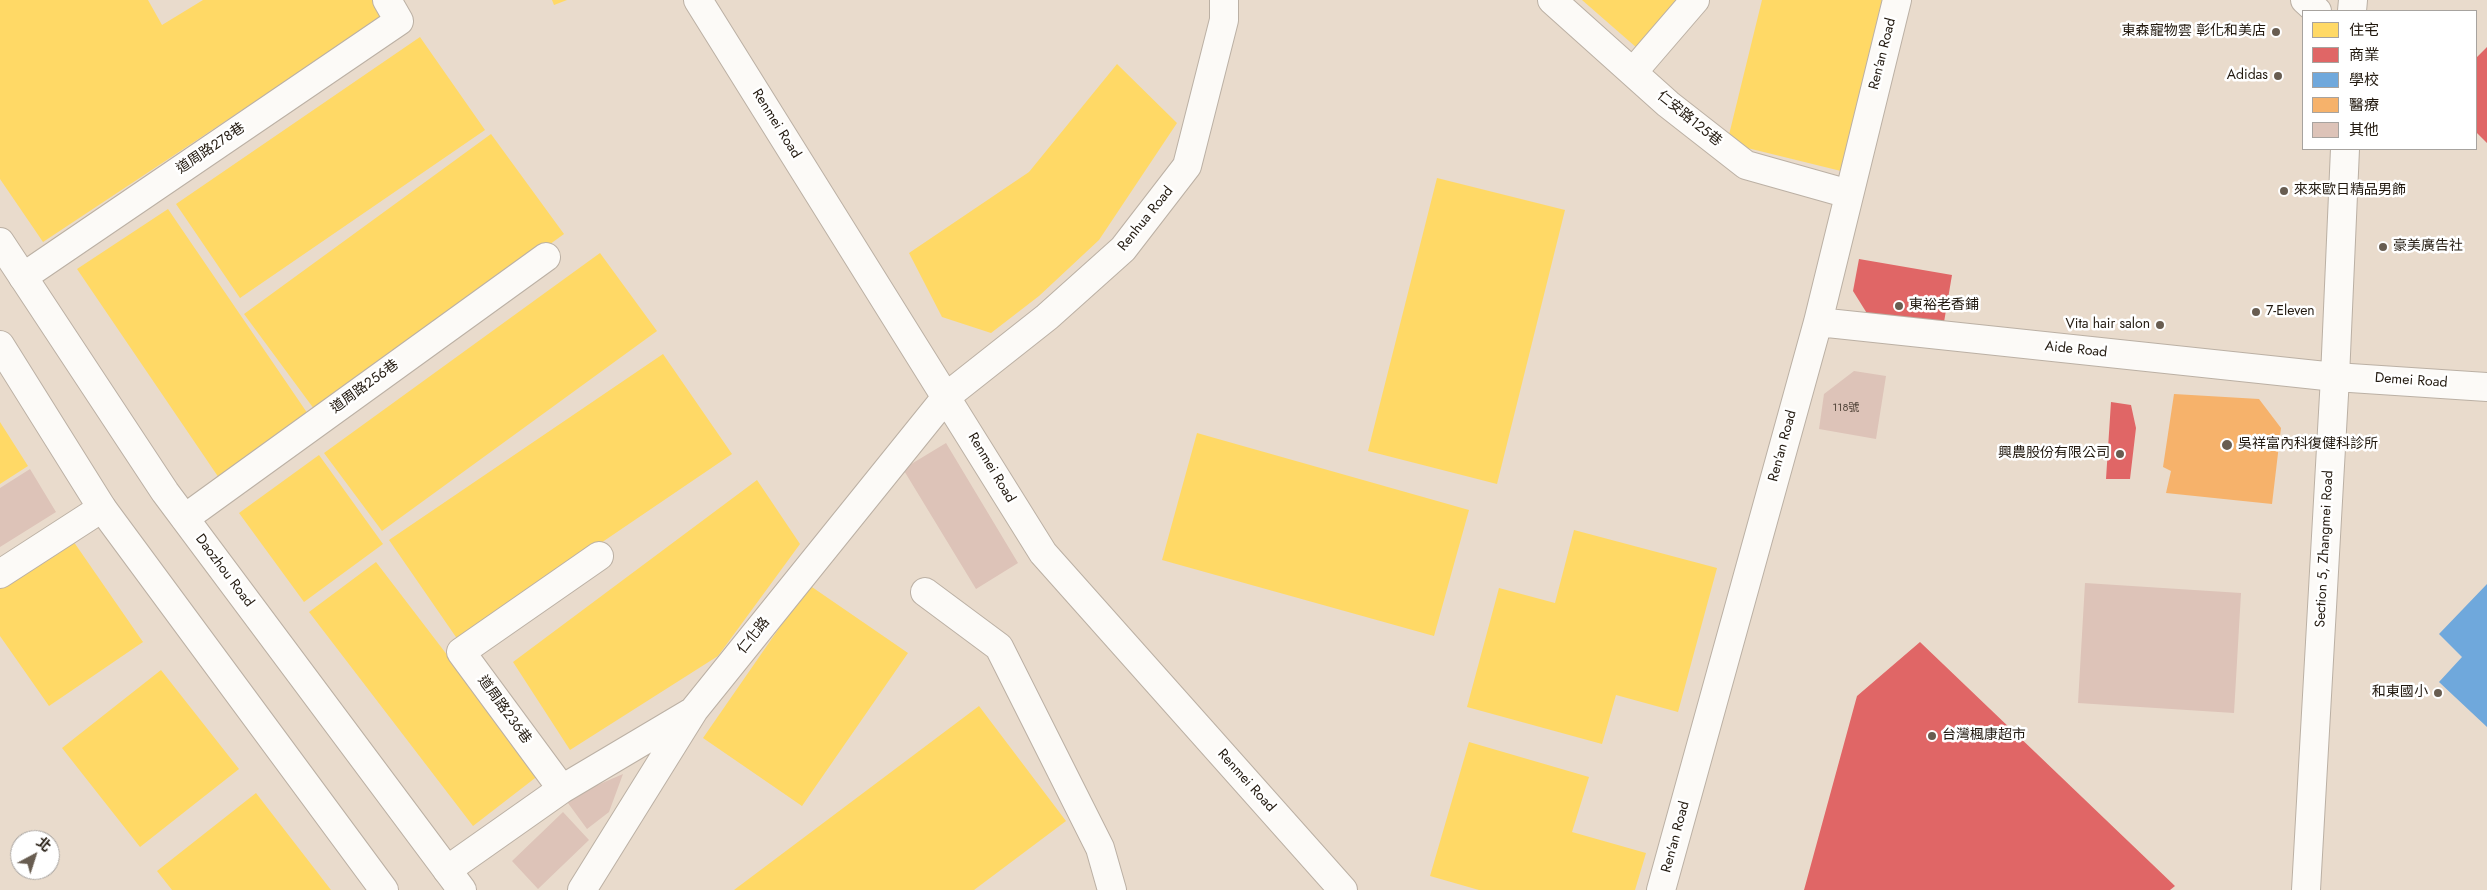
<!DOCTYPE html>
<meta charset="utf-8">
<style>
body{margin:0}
#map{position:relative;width:2487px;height:890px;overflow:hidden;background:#e9dbcc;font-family:Jost,"Noto Sans TC",sans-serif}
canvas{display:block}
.legend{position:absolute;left:2302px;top:10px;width:175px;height:140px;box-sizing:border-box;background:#fff;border:1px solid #a7a39f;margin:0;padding:6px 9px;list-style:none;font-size:15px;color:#22190f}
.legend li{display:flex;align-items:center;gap:10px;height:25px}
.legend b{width:25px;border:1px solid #a7a39f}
.north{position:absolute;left:10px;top:830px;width:50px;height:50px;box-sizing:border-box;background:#fff;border:1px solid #a7a39f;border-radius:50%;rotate:40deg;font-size:14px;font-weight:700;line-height:20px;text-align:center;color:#22190f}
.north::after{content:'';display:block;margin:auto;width:18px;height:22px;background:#685d51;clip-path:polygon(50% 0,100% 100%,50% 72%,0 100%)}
</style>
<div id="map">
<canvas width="2487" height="890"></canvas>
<ul class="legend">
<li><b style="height:14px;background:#ffd966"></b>住宅</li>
<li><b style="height:14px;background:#e06666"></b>商業</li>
<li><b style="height:14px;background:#6fa8dc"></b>學校</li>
<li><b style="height:14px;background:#f6b26b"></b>醫療</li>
<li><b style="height:14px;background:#ddc3b8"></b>其他</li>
</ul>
<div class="north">北</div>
</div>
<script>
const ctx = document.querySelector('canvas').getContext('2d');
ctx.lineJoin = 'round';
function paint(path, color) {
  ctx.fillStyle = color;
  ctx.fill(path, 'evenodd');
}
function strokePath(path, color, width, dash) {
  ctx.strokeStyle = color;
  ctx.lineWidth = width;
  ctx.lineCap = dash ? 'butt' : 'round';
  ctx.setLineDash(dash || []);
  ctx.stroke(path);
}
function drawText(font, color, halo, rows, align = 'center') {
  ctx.font = font + ' Jost,"Noto Sans TC",sans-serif';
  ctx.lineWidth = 5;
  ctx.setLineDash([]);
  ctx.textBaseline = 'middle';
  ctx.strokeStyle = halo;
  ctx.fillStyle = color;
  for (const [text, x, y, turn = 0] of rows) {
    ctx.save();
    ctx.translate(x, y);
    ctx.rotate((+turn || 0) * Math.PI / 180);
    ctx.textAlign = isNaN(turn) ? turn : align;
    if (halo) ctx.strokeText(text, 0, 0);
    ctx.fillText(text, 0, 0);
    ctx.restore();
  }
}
const homes = new Path2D(`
 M0 0H148L162 25 203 0H375L384 16 43 242 0 179Z
 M552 0H567L554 5Z
 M1582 0H1680L1637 48Z
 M1762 0H1882L1841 171 1727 143Z
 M420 37 485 130 240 298 176 204Z
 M1117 64 1177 123 1099 240 1039 296 991 333 942 317 909 253 1029 172Z
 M491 134 564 234 317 413 244 314Z
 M1437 178 1565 210 1497 484 1368 451Z
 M168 209 310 417 219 478 77 269Z
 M600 253 657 331 382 531 324 453Z
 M663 354 732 454 458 640 389 540Z
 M0 422 28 466 0 484Z
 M1197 433 1469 510 1434 636 1162 560Z
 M319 455 383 544 304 602 239 513Z
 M757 480 800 544 718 656 570 750 513 662Z
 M1574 530 1717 568 1678 712 1616 695 1602 744 1467 707 1499 588 1555 603Z
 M69 535 143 642 49 706 0 636V582Z
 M376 562 539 775 473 826 309 612Z
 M809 585 908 653 802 806 703 738Z
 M161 670 239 769 140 847 62 748Z
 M979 706 1066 821 974 890H734Z
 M1469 742 1589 777 1572 832 1646 853 1635 890H1479L1430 876Z
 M256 793 331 890H172L157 871Z`);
const shops = new Path2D(`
 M2487 47V143L2476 132V58Z
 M1859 259 1952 275 1943 328 1868 315 1853 291Z
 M2111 402 2131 405 2136 428 2130 479H2106Z
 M1920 642 2175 886 2170 890H1804L1857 696Z`);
const schools = new Path2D(`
 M2487 584V727L2439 682 2462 657 2439 634Z`);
const health = new Path2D(`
 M2174 394 2259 399 2281 428 2272 504 2166 493 2171 471 2163 467Z`);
const building = new Path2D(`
 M1854 371 1886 376 1876 439 1819 429 1824 394Z
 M946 443 1018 563 976 589 903 469Z
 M30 469 56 512 0 547V488Z
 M2085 583 2241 593 2234 713 2078 703Z
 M623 774 609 812 587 829 565 799Z
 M563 812 589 840 538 889 512 861Z`);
const minor = new Path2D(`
 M698 0 1043 553 1343 890
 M1552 0 1668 104 1746 165 1849 194
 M2305 0 2317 11
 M2352 11 2353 0
 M1633 72 1695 0
 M23 277 399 21 387 0
 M1818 322 2335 377 2345 149
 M185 518 546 257
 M0 574 102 508
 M925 592 999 647 1100 848 1112 890
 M562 789 690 713
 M447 870 562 789 461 652 599 556
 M582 890 694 710 947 396 1047 317 1123 249 1187 166 1224 20V0
 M1661 890 1818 322 1897 0`);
const major = new Path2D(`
 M0 242 165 492 462 890
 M0 345 102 508 384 890
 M2306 890 2335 377 2487 387`);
const markers = [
 [2276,32,5,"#685d51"],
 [2278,76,5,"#685d51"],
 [2284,191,5,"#685d51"],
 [2383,247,5,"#685d51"],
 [1899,306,5,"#685d51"],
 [2256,312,5,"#685d51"],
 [2160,325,5,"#685d51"],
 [2227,445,6,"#685d51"],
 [2120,454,5,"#685d51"],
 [2438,693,5,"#685d51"],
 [1932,736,5,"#685d51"]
];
const numberNames = [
 ["118號",1846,408]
];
const poiNames = [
 ["東森寵物雲 彰化和美店",2266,32,"right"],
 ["Adidas",2268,76,"right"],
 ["來來歐日精品男飾",2294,191],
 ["豪美廣告社",2393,247],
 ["東裕老香鋪",1909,306],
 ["7-Eleven",2266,312],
 ["Vita hair salon",2150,325,"right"],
 ["吳祥富內科復健科診所",2238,445],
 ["興農股份有限公司",2110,454,"right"],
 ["和東國小",2428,693,"right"],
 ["台灣楓康超市",1942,736]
];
const streetNames = [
 ["Ren'an Road",1883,54,-76],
 ["仁安路125巷",1689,119,39],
 ["Renmei Road",776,124,58],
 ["道周路278巷",211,149,-34],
 ["Renhua Road",1146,219,-51],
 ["Aide Road",2076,350,6],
 ["Demei Road",2411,381,4],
 ["道周路256巷",365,387,-36],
 ["Ren'an Road",1783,446,-75],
 ["Renmei Road",991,468,59],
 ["Section 5, Zhangmei Road",2325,549,-87],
 ["Daozhou Road",224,571,53],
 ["仁化路",754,636,-51],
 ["道周路236巷",504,710,54],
 ["Renmei Road",1246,781,48],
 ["Ren'an Road",1676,837,-75]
];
paint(homes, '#ffd966');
paint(shops, '#e06666');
paint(schools, '#6fa8dc');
paint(health, '#f6b26b');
paint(building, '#ddc3b8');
strokePath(minor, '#bbb0a4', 30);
strokePath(major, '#bbb0a4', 30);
strokePath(minor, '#fcfaf7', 28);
strokePath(major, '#fcfaf7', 28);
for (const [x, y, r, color] of markers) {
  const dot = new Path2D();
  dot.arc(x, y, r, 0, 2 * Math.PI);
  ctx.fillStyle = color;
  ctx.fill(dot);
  strokePath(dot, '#fff', 2);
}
drawText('11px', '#514439', null, numberNames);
drawText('14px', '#22190f', '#fff', poiNames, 'left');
drawText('14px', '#22190f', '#fff', streetNames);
</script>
